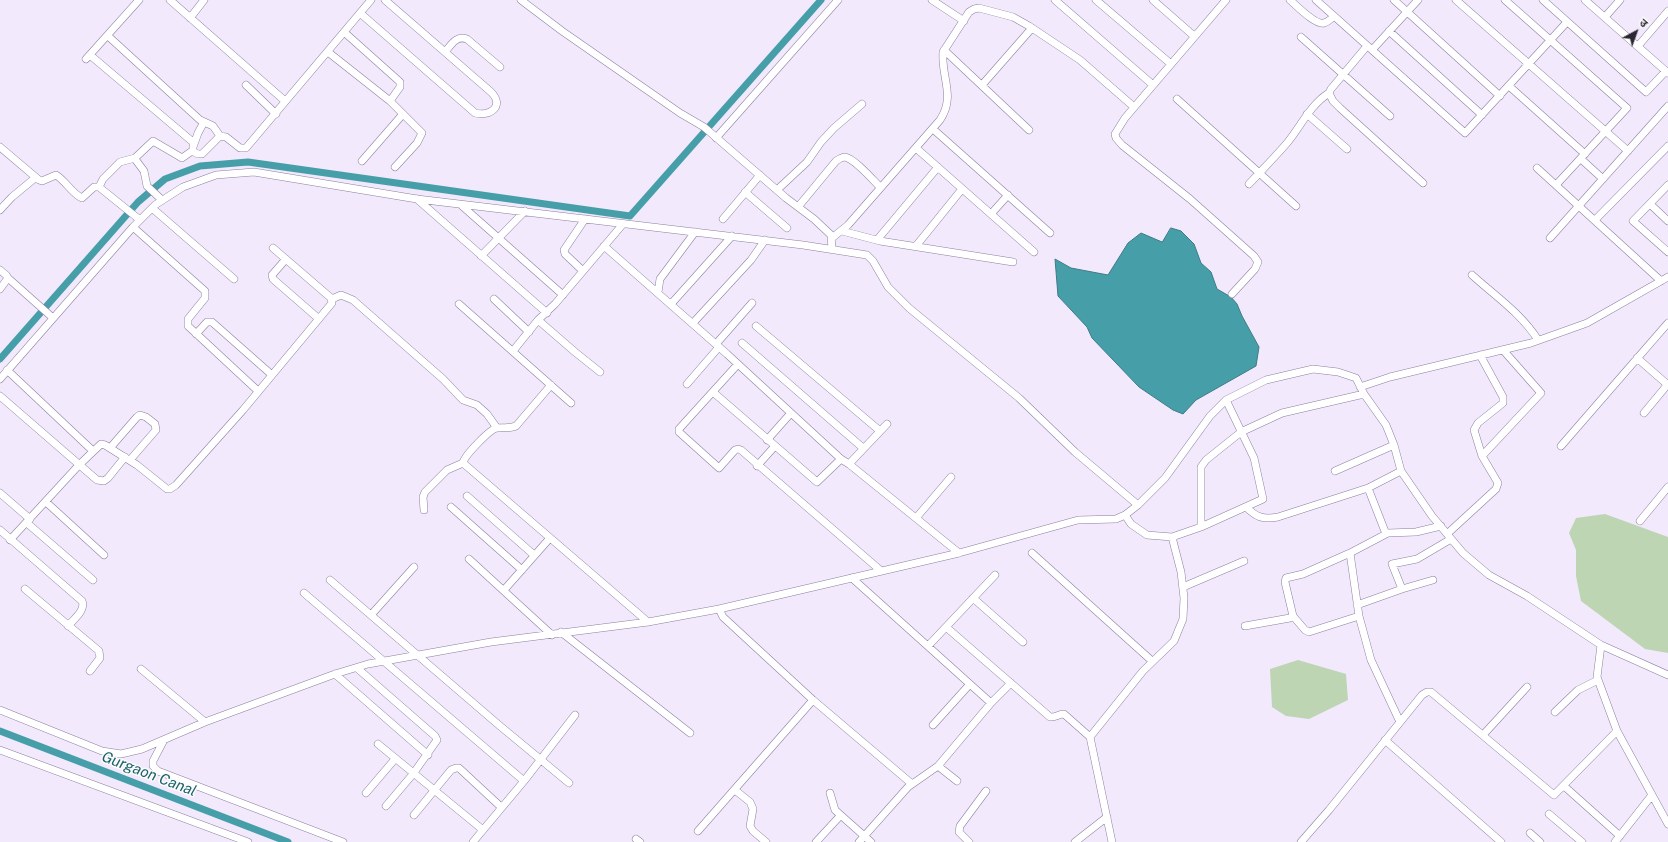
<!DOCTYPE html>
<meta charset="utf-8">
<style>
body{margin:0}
#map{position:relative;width:1668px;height:842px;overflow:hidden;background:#f2e9fd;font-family:"Public Sans","Noto Sans Devanagari",sans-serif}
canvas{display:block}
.north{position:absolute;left:1616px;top:12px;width:40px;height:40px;-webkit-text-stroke:3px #fbfbfb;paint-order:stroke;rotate:41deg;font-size:11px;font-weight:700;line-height:16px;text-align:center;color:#2c2633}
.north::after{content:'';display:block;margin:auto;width:14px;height:18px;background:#2c2633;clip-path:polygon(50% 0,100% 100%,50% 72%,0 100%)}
</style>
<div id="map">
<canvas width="1668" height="842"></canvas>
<div class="north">उ</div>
</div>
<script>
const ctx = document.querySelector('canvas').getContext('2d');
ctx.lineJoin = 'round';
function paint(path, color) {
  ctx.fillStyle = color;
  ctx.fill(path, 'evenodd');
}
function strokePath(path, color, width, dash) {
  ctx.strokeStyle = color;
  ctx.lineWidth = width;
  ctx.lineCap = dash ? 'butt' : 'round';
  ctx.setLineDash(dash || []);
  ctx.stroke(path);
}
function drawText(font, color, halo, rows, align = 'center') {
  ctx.font = font + ' "Public Sans",sans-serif';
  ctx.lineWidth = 3;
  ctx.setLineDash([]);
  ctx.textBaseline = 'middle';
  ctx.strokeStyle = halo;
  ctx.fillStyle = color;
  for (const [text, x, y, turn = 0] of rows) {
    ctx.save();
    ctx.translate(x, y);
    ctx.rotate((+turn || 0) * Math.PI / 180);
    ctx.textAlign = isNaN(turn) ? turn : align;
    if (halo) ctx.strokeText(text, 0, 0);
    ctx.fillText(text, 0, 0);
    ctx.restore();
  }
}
const green = new Path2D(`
 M1605 514 1668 537V653L1645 649 1581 601 1576 576V550L1569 533 1576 518Z
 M1298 660 1346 674 1348 700 1309 719 1286 716 1272 707 1270 669Z`);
const water = new Path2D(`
 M1171 228 1181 231 1194 244 1201 263 1211 272 1217 289 1231 297 1237 304 1242 316 1259 347 1256 366 1196 400 1183 414 1173 410 1139 387 1092 338 1087 327 1058 296 1055 259 1071 268 1108 275 1128 243 1141 233 1162 242Z`);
const canal = new Path2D(`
 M0 359 138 202 165 179 200 166 248 162 630 216 821 0
 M0 731 288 842`);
const minor = new Path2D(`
 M170 0 285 101
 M521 0 562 31 680 113 704 127 786 198 814 219 831 235 832 249
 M932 0 964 21
 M1055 0 1153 85
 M1096 0 1171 64
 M1153 0 1194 36
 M1226 0 1125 118 1115 134 1116 138 1122 145 1190 199 1254 256 1258 262 1255 269 1232 294
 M1290 0C1297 6 1315 25 1324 23 1328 22 1331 19 1334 16
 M1316 0 1465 133 1567 22
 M1394 0 1500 96
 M1456 0 1628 151
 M1505 0 1627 108 1556 185
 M1543 0 1646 92 1666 71
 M1585 0 1668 73
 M360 13 475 113C490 117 505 106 491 92L385 0
 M1605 17 1620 0
 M190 18 204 0
 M1389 31 1482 115
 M108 36 200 120 213 126 220 136
 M1301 37 1390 116
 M1367 46 1331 89 1329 93 1333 101 1340 108 1423 183
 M1638 46 1668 11
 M944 50 1029 130
 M1372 50 1418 0
 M328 52 390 101 400 87V82L344 32
 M445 52C451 45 456 35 467 39L500 67
 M90 55 194 143
 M86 59 139 0
 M246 85 276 114
 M982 85 1032 28
 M1509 86 1585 154
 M1177 99 1296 206
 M390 101 422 133 417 143 395 167
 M1307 114 1347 149
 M933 129 1050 233
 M716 138 838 0
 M0 147 39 180 42 181 56 175C66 181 72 194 82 198L94 187H99L140 220
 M193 147 198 133 204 122
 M916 148 1034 252
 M135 159 144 171 147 186 162 200
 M1581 159 1603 179
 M362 161 403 114
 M1537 168 1661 281
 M1249 184C1262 170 1275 157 1287 143 1301 126 1310 105 1329 93
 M1668 185 1633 221 1668 252
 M99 187 103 179 120 162 135 158 153 141 182 158 192 151 198 154H202L220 136 226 137 240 148H246L371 0
 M777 190 807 162 821 142 834 128 862 104
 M745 192 787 228
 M417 199 547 313
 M1650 204 1668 221
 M461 205 563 295
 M798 207 836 161C839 159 842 157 845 157 855 159 873 180 880 187
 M152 208 234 279
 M0 210 12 197 35 178
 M991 214 1008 195
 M723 219 760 175
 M1595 220 1668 146
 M133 227 205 291V298L188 319V326L258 391
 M842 231 880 241 1013 262
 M832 238 848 225 940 120C956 96 941 78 943 52L969 12 974 9 979 8 1013 17 1029 26 1080 60 1134 107
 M1550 238 1668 106
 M877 240 938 167
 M604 246 727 354 841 459 849 464 959 553
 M916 246 962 189
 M481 256 525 211
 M286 259 272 275 273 279 319 319
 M0 270 6 275 8 278 0 289
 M583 271 565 254 564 250 585 219
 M1472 275C1494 295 1522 314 1538 340
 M8 278 53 318
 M658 292 660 279 695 232
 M332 299 341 295 353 300 443 379 463 400 477 405 487 414 497 428
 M494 299 529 332
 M459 304 571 403
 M671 304 732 236
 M538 320 575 352 600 372
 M693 323 751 260 765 240
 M756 326 880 431
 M196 334 207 322H212L272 375
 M742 343 863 448
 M716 344 752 303
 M513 351 538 320 555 304 623 224
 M1637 358 1668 385
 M738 364 679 429V432L719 468 735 450 738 449 741 450 880 570
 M7 370 93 451
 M0 379 133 227 155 205 183 187 216 175 254 172 417 199 803 245 867 255 873 261 888 287 909 308 1019 398 1075 452 1138 505
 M687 384 719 347
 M551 385 516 426C509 429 503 427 497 428 490 429 464 456 463 463L648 622
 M1360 387 1390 377 1531 343 1587 323 1668 277
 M713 392 817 482 841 459
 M0 396 97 480 104 481 108 478 125 457
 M1644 413 1668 384
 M767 440 791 413
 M1561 446 1668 323
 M110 448 137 417 140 415 146 417 155 424 156 430 130 460
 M1482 456 1541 393 1503 350
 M849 464 887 424
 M757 466 775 446
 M1335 471 1394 445
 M1368 488 1386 534
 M0 493 30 519
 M467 496 534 555
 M46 502 104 555
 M451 507 522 570
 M1246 507C1256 517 1263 520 1278 517L1368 488 1401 471
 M424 510 423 497 425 492 447 470 463 463
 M1125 515 1131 524 1147 535 1172 537 1201 527 1263 499 1254 458 1226 400
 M916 518 951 477
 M1640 521 1668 487
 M27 523 93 580
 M1201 527V467L1206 460 1241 432 1282 413 1364 394
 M0 530 82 601C86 610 74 619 68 626
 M1447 534 1496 489 1498 483 1482 456 1474 430 1478 423 1503 403V397L1480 355
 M10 540 79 465 101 444 105 445 137 465 167 489H170L176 485 243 410 332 303 331 298 273 248
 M1032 553 1152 661
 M1350 553 1359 616 1371 660 1400 722
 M469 559 552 635
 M852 578 991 703
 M330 580 500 726 569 783
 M1183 587 1244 561
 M25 589 99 651 100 658 90 671
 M1402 589 1392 564 1417 559 1451 539
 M504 590 550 538
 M304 593 524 781 575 715
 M973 598 1023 642
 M1357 605 1402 589 1433 580
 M719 609 723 617 813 700 912 784
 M371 615 414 567
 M1293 616 1305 630 1309 632 1359 616
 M1245 626 1290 618 1293 616 1285 582 1286 578 1303 574 1350 553 1388 533 1416 532 1441 526
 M946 627 1050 717C1056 718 1058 714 1064 714L1090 737
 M561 632 690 733
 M1601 645 1597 677 1617 731 1668 824
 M928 646 995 575
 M357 668 435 736 437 740 413 774 386 806
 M141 669 205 722
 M335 674 428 755
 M0 710 102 751 121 754 142 749 205 722 335 674 368 664 491 642 648 622 719 609 959 553 1078 520 1116 519 1125 515 1138 505 1165 478 1210 416 1226 400 1266 380 1313 369 1338 372 1356 378 1364 394 1386 425 1394 445 1401 471 1432 516 1463 553 1489 575 1527 596 1601 645 1668 675
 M1555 712 1578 690 1598 680
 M933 725 970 684
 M1483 735 1527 687
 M164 740 153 761V766L158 771 343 842
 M1385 740 1501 842
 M378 744 483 830 473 842
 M0 750 248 842
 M938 766 957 781
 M1564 786 1620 836
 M735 790 750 802 753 809 750 826 753 831 766 842
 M366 793 395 759
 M830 793 835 810 871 842
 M1549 814 1582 842
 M414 815 451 770 456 768H459L501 807
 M483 830 524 781
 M698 831 813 700
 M1530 833 1540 842
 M636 839 640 842
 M816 842 840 816
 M859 842 908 787 938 766 991 703 1011 683
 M969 842 959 832 960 826 986 791
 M1075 842 1107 817
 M1112 842 1090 737 1143 671 1174 641 1183 619 1184 598 1181 572 1172 537
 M1301 842 1329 810 1422 695 1427 692H1431L1554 795 1617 731
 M1615 842 1652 795`);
const waterNames = [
 ["Gurgaon Canal",149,774,21]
];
paint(green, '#bed5b4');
paint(water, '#469fa8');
strokePath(water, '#3e7b85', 1);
strokePath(canal, '#469fa8', 7);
strokePath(minor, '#8d7f9e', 8);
strokePath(minor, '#fff', 7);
drawText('italic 15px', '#196269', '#fbfbfb', waterNames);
</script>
